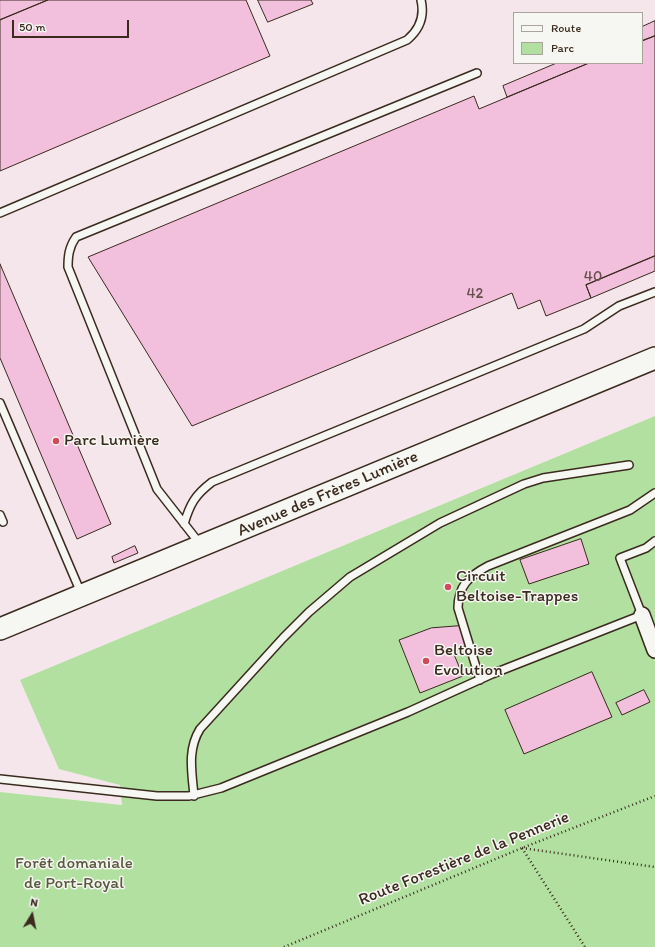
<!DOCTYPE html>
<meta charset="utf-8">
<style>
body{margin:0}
#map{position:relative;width:655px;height:947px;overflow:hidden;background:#f6f6f2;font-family:Itim,sans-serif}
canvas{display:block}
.legend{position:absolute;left:513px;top:12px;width:130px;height:52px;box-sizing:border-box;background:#f6f6f2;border:1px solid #aba49d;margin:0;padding:5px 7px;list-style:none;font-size:12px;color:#3b2a1e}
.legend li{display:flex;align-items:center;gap:8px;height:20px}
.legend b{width:20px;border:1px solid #aba49d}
.north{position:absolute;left:12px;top:895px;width:40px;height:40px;-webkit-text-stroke:3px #f6f6f2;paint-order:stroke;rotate:10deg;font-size:11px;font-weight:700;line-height:16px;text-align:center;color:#3b2a1e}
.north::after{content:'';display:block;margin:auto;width:14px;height:18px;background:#3b2a1e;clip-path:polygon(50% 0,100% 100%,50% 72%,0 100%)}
.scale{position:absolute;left:12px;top:20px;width:117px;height:18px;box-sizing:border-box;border:2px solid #3b2a1e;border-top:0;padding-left:5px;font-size:12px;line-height:14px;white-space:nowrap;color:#3b2a1e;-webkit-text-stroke:3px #f6f6f2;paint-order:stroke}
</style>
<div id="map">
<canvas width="655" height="947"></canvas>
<ul class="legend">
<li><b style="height:5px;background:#f6f6f2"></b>Route</li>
<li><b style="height:11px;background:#b1e0a0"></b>Parc</li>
</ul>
<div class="north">N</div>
<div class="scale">50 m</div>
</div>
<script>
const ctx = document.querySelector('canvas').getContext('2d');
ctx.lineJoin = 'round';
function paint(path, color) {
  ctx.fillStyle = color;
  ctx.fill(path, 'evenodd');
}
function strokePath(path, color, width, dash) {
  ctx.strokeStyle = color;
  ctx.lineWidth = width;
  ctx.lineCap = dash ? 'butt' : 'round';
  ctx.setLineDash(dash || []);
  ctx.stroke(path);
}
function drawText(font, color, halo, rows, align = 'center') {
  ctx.font = font + ' Itim,sans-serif';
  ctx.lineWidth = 3;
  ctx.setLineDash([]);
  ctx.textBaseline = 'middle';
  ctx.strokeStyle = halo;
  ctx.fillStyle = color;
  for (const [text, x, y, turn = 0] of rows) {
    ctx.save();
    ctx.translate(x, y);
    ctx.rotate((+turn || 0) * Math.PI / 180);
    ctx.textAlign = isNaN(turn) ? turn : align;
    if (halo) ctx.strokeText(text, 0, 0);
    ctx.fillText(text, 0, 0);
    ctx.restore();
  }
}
const built = new Path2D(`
 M0 0H655V775L122 805 0 792ZM514 13H642V63H514Z`);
const green = new Path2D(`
 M655 416V947H0V792L122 805 120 785 59 769 20 680Z`);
const building = new Path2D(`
 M0 0H48L0 20Z
 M48 0H246L270 56 0 171V20Z
 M258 0H311L313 4 268 22Z
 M655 21V36L642 41V27Z
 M655 36V256L586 285 591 298 546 316 540 300 518 309 512 293 192 426 88 257 474 96 479 109 589 63H642V41Z
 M557 63H589L507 97 503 86Z
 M655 256V271L591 298 586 285Z
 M0 264 111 524 77 539 0 358Z
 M581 539 589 564 529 584 520 560Z
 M135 546 138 553 114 563 112 557Z
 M460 626 468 645 453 652 463 676 420 693 399 640 431 628Z
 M592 672 612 717 524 754 505 710Z
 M644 690 650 702 622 715 616 703Z`);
const path = new Path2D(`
 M522 848 655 867
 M522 848 585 947
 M284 947 522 848 655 796`);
const lane = new Path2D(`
 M0 213 407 40C419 30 425 17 421 0
 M0 403 81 593
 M0 515 3 522
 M184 524C190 504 195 495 212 482L584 329 619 306 655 292
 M200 544 157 489 68 267C68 256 69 247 76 237L477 73
 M480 680 458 608C458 586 469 576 488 566L630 510 655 493
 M0 779 157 796H189L221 788 408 712 492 674 642 615 620 558 646 548 655 541
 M194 796C192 772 187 750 200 729L283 638 309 612 350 577 440 523 524 484 543 478 629 465`);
const street = new Path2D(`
 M642 615 655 650`);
const secondary = new Path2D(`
 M0 629 655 358`);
const markers = [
 [56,441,4,"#d1495b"],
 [448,587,4,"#d1495b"],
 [426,661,4,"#d1495b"]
];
const numberNames = [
 ["40",593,277],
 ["42",475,294]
];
const poiNames = [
 ["Parc Lumière",64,441],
 ["Circuit",456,577],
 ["Beltoise-Trappes",456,597],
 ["Beltoise",434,651],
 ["Evolution",434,671]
];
const streetNames = [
 ["Avenue des Frères Lumière",328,494,-23],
 ["Route Forestière de la Pennerie",464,859,-22]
];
const parkNames = [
 ["Forêt domaniale",74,864],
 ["de Port-Royal",74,884]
];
paint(built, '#f5e6eb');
paint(green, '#b1e0a0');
paint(building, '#f2bfdc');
strokePath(building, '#3b2a1e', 1);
strokePath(lane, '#3b2a1e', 10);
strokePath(street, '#3b2a1e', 18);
strokePath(secondary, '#3b2a1e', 24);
strokePath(path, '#3b2a1e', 2.5, [1, 3]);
strokePath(lane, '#f6f6f2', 7);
strokePath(street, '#f6f6f2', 15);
strokePath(secondary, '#f6f6f2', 21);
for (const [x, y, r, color] of markers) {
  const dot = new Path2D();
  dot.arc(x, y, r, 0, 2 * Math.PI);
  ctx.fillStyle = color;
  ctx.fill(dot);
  strokePath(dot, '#f6f6f2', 1.5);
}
drawText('15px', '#694f4e', null, numberNames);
drawText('17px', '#3b2a1e', '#f6f6f2', poiNames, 'left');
drawText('17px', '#3b2a1e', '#f6f6f2', streetNames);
drawText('17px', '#58583e', '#f6f6f2', parkNames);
</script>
